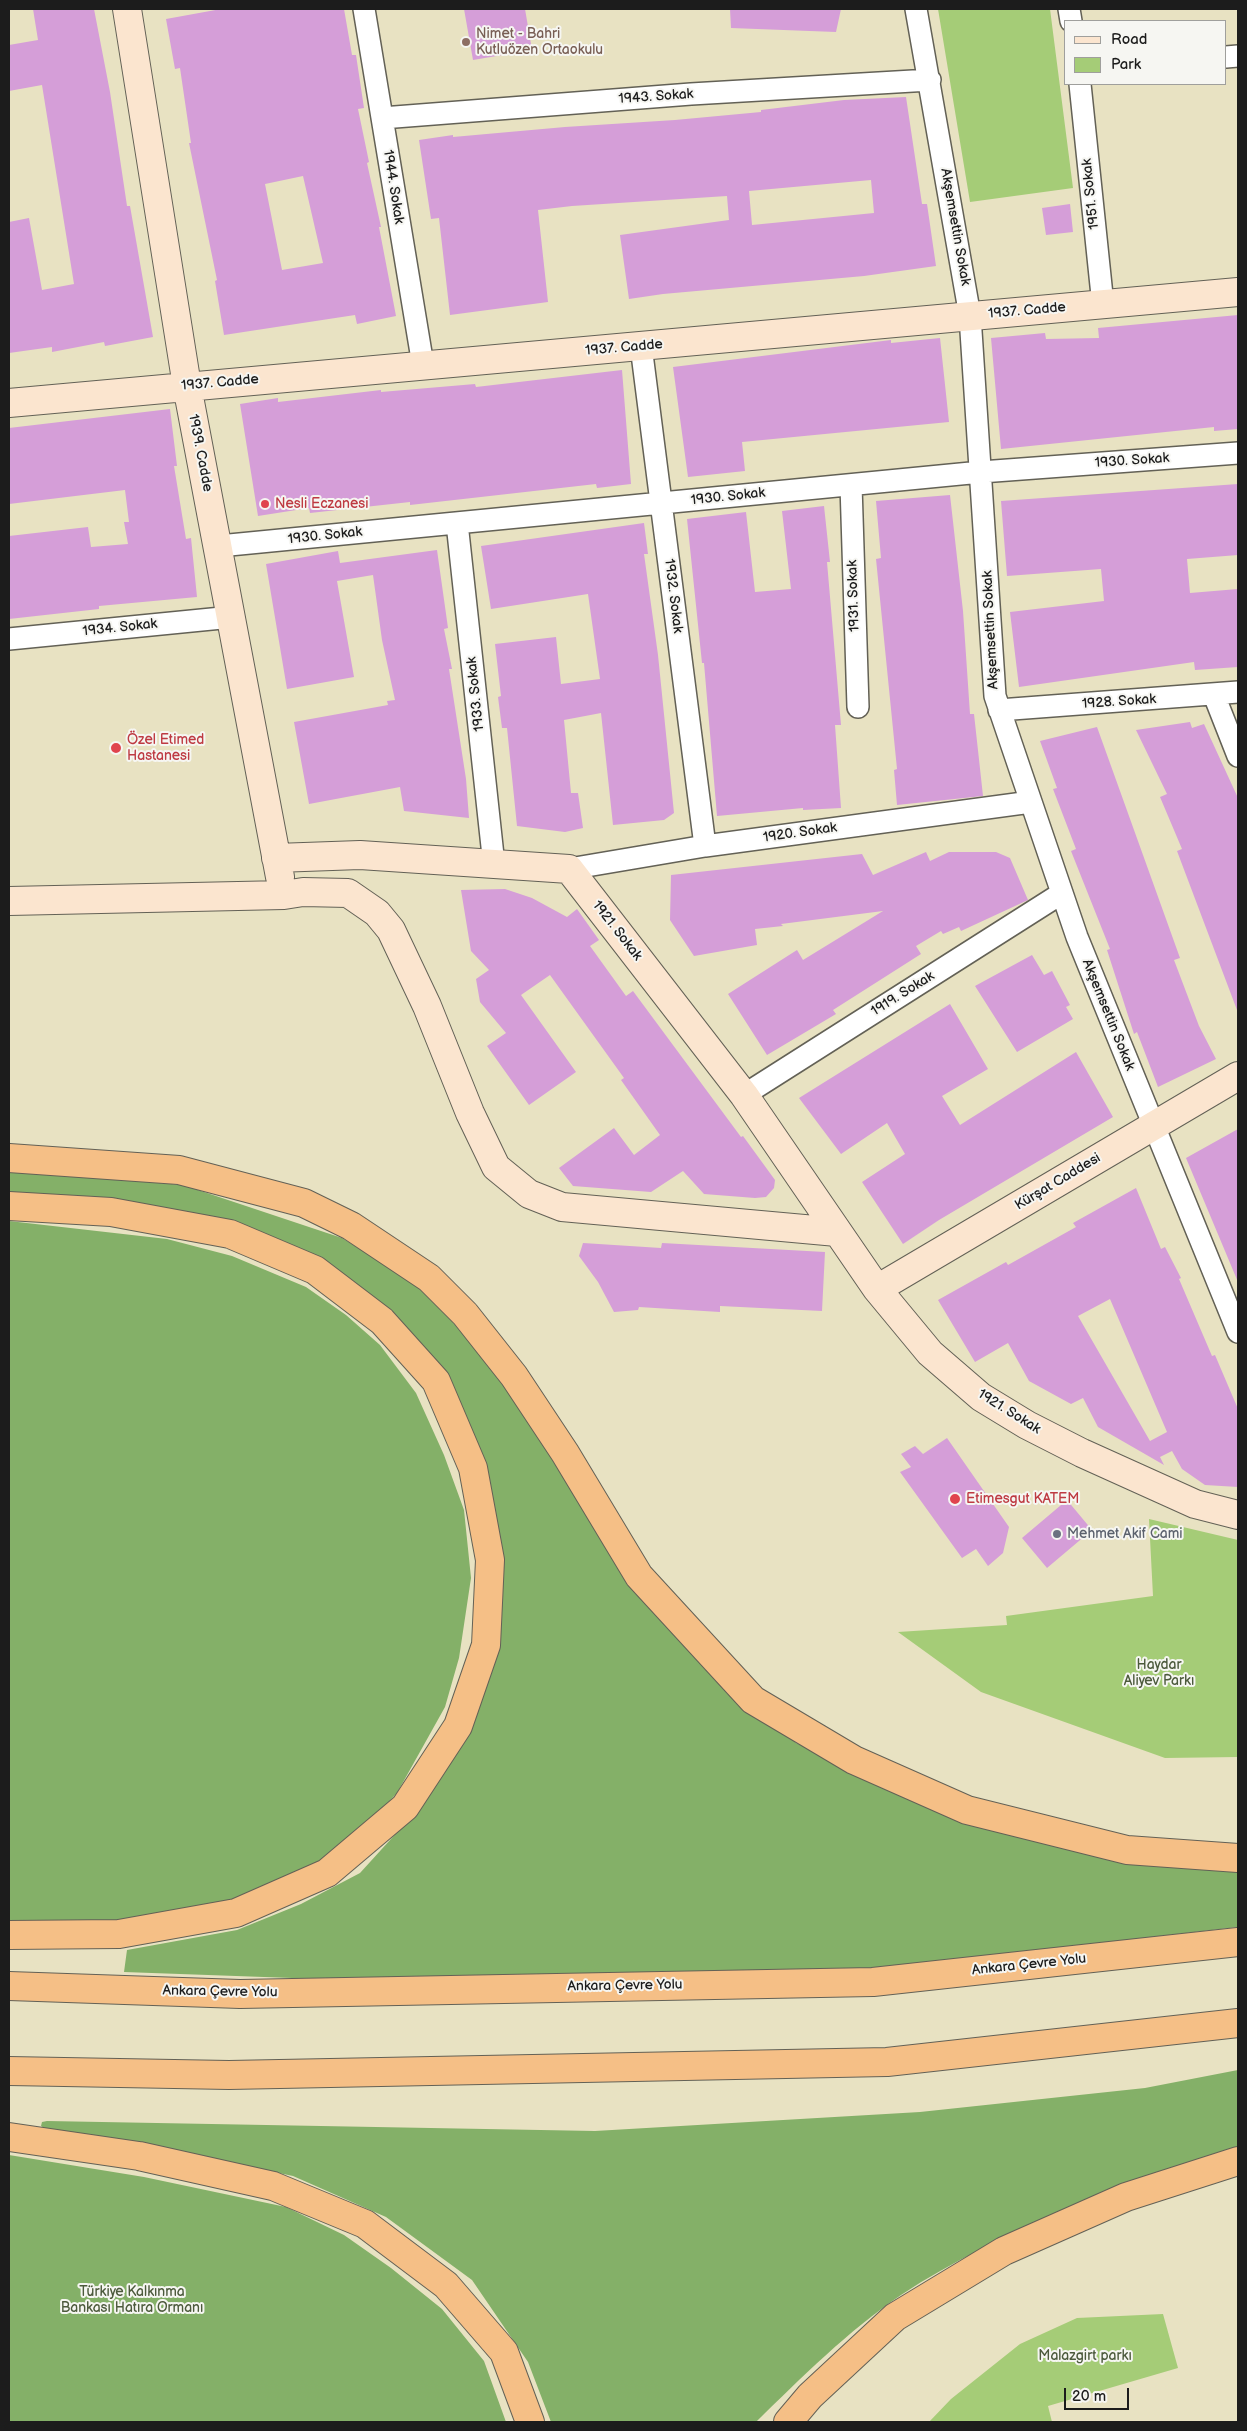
<!DOCTYPE html>
<meta charset="utf-8">
<style>
body{margin:0}
#map{position:relative;width:1247px;height:2431px;overflow:hidden;background:#e8e2c2;font-family:"Balsamiq Sans",sans-serif}
canvas{display:block}
.frame{position:absolute;inset:0;border:10px solid #1c1c1c;pointer-events:none}
.legend{position:absolute;left:1064px;top:20px;width:162px;height:65px;box-sizing:border-box;background:#f6f6f2;border:1px solid #9f9f9c;margin:0;padding:6px 9px;list-style:none;font-size:15px;color:#1c1c1c}
.legend li{display:flex;align-items:center;gap:10px;height:25px}
.legend b{width:25px;border:1px solid #9f9f9c}
.scale{position:absolute;left:1064px;top:2388px;width:65px;height:22px;box-sizing:border-box;border:2px solid #1c1c1c;border-top:0;padding-left:6px;font-size:15px;line-height:18px;white-space:nowrap;color:#1c1c1c;-webkit-text-stroke:4px #f6f6f2;paint-order:stroke}
</style>
<div id="map">
<canvas width="1247" height="2431"></canvas>
<div class="frame"></div>
<ul class="legend">
<li><b style="height:6px;background:#fbe5cf"></b>Road</li>
<li><b style="height:14px;background:#a5cc77"></b>Park</li>
</ul>
<div class="scale">20 m</div>
</div>
<script>
const ctx = document.querySelector('canvas').getContext('2d');
ctx.lineJoin = 'round';
function paint(path, color) {
  ctx.fillStyle = color;
  ctx.fill(path, 'evenodd');
}
function strokePath(path, color, width, dash) {
  ctx.strokeStyle = color;
  ctx.lineWidth = width;
  ctx.lineCap = dash ? 'butt' : 'round';
  ctx.setLineDash(dash || []);
  ctx.stroke(path);
}
function drawText(font, color, halo, rows, align = 'center') {
  ctx.font = font + ' "Balsamiq Sans",sans-serif';
  ctx.lineWidth = 4;
  ctx.setLineDash([]);
  ctx.textBaseline = 'middle';
  ctx.strokeStyle = halo;
  ctx.fillStyle = color;
  for (const [text, x, y, turn = 0] of rows) {
    ctx.save();
    ctx.translate(x, y);
    ctx.rotate((+turn || 0) * Math.PI / 180);
    ctx.textAlign = isNaN(turn) ? turn : align;
    if (halo) ctx.strokeText(text, 0, 0);
    ctx.fillText(text, 0, 0);
    ctx.restore();
  }
}
const green = new Path2D(`
 M938 9H1050L1073 188 970 202Z
 M1149 1519 1238 1540V1757L1165 1758 981 1692 898 1632 1007 1625 1006 1616 1153 1596Z
 M1163 2314 1178 2368 1048 2406 1052 2422H929L951 2399 1020 2344 1077 2318Z`);
const forest = new Path2D(`
 M9 1170 183 1185 342 1238 427 1291 509 1390 579 1503 654 1612 796 1743 994 1831 1128 1862 1209 1870H1238V1927L903 1966 819 1973 497 1979 292 1978 124 1972 127 1950 237 1930 301 1904 360 1873 411 1817 465 1730 499 1563 487 1466 442 1376 319 1268 9 1200Z
 M9 1221 167 1239 232 1256 306 1287 346 1315 380 1345 416 1393 444 1455 464 1510 471 1578 459 1658 445 1707 397 1793 355 1838 309 1876 217 1909 155 1923 9 1927Z
 M1238 2070V2150C1123 2190 1004 2227 901 2295 848 2331 802 2377 756 2422H551L528 2362 472 2280 386 2217 293 2176 183 2153 44 2128 41 2126 42 2122 47 2121 595 2131 920 2112 1145 2088Z
 M9 2155 144 2177 286 2207 344 2235 391 2268 442 2309 484 2361 506 2422H9Z`);
const building = new Path2D(`
 M33 9H94L110 92 127 206H130L153 337 105 346 104 342 52 352V347L9 353V222L29 218 42 290 74 284 42 85 9 91V45L38 40Z
 M221 9H344L352 55H356L364 108 358 109 369 162 367 163 381 227H379L396 316 357 324 355 315 224 335 215 281 217 280 189 143H191L180 68 175 69 166 19ZM303 176 323 263 282 270 265 184Z
 M464 9H525L532 50 473 60Z
 M730 9H841L836 32 731 28Z
 M906 97 922 204H927L936 266 864 276 663 294 629 299 620 235 729 220 727 196 572 206 538 210 548 302 450 315 439 218 431 219 419 140 453 135V137L565 127 675 120 761 112V110L844 100ZM871 180 874 213 752 225 749 191Z
 M1070 204 1073 232 1046 235 1042 208Z
 M1238 315V429L1214 431V427L1001 449 991 338 1045 333 1046 339 1099 338 1098 328Z
 M940 338 949 422 742 442 745 471 688 477 673 367 891 340V343Z
 M622 370 631 484 597 488 596 484 410 505V502L310 513 309 508 258 516 240 404 278 398V402L381 390V392L475 384 476 387Z
 M170 409 177 466H174L186 539 191 538 197 597 99 606V609L9 619V536L88 527 91 547 128 544 124 522H129L125 490 9 504V428Z
 M1238 484V555L1187 559 1190 593 1238 589V667L1195 670 1194 662 1019 687 1010 612 1104 601 1101 569 1007 576 1001 501Z
 M950 495 963 611 970 714H974L983 796 897 805 894 770 897 769 876 559 881 558 876 501Z
 M824 506 830 562H827L841 725H835L841 808 803 810V808L717 816 704 663H702L687 519 746 512 755 592 791 589 782 511Z
 M644 523 648 554H644L658 655 674 813 664 820 613 825 601 713 564 720 571 793H578L583 828 565 832 517 826 507 728H502L498 697 501 696 495 644 556 637 561 684 600 679 588 594 491 609 481 546Z
 M437 550 448 628 444 629 452 669H449L466 779 469 818 404 811 400 787 309 804 294 722 388 705 387 701 395 700 382 640 373 575 337 581 354 677 287 689 266 564 338 551 340 563Z
 M1190 722 1192 728 1204 724 1238 798 1237 1010 1177 851 1182 849 1160 797 1167 794 1136 730Z
 M1097 727 1180 958 1174 960 1199 1026 1216 1059 1158 1087 1137 1032 1134 1034 1107 950 1110 949 1071 851 1076 849 1053 789 1057 788 1040 741Z
 M926 852 930 861 949 852H996L1010 858 1028 900 961 931 959 927 943 934 941 931 916 946 921 954 833 1010 836 1014 767 1055 728 994 797 950 803 960 883 911 781 924 783 926 755 929 757 945 694 956 670 920 671 875 862 854 873 875Z
 M505 889 532 898 567 917 577 909 599 940 590 946 626 996 633 991 741 1137 743 1136 775 1180 774 1188 766 1197 755 1198 704 1194 683 1171 651 1192 573 1186 559 1168 614 1128 634 1155 660 1135 621 1080 624 1078 550 975 521 995 576 1072 529 1105 487 1046 506 1033 480 1002 476 979 489 970 471 951 461 890Z
 M1032 955 1044 975 1052 971 1070 1005 1066 1007 1073 1019 1017 1052 975 986Z
 M950 1004 988 1069 942 1096 960 1125 1076 1052 1113 1117 939 1220 903 1244 862 1182 905 1154 887 1123 841 1154 799 1098Z
 M1238 1129V1282L1186 1158Z
 M1136 1188 1161 1249 1165 1247 1181 1278 1179 1279 1212 1356 1215 1355 1238 1409V1487L1205 1485 1182 1469 1172 1451 1160 1457 1164 1465 1098 1427 1083 1398 1071 1404 1029 1381 1008 1343 975 1362 938 1300 1006 1262 1008 1265 1076 1227 1073 1223ZM1110 1299 1167 1432 1150 1441 1078 1316Z
 M583 1243 661 1248 662 1243 825 1252 822 1311 720 1306V1312L639 1307 638 1310 614 1312 598 1282 579 1256Z
 M947 1438 1009 1527 1003 1553 988 1566 976 1549 962 1558 900 1472 911 1467 901 1454 915 1446 923 1454Z
 M1067 1500 1092 1530 1047 1568 1022 1538Z`);
const street = new Path2D(`
 M364 9 423 365
 M916 9 970 316 995 696 1077 937 1238 1332
 M1069 9 1071 21
 M1226 57 1238 56
 M1080 84 1103 305
 M382 118 691 94 930 80
 M641 346 705 846
 M851 485 858 707
 M457 523 494 865
 M219 546 981 472 1238 453
 M9 639 232 617
 M1214 695 1238 756
 M999 710 1238 692
 M569 869 705 846 1031 802
 M744 1095 1062 893`);
const secondary = new Path2D(`
 M127 9 187 386 280 877
 M9 403 1238 292
 M276 858 360 855 569 869 744 1095 877 1289 930 1353 981 1397 1027 1425 1082 1453 1195 1504 1238 1515
 M9 901 284 895 303 892 348 893 377 913 391 930 427 1006 470 1113 496 1167 529 1194 562 1207 837 1232
 M877 1289 1238 1076`);
const highway = new Path2D(`
 M9 1158 179 1170 304 1203 351 1226 429 1278 465 1314 514 1376 565 1453 639 1576 753 1700 854 1760 967 1810 1127 1850 1238 1858
 M9 1206 111 1212 230 1234 315 1270 382 1321 436 1381 473 1468 490 1560 486 1645 458 1726 405 1807 327 1873 236 1913 119 1934 9 1935
 M9 1986 240 1994 873 1982 1238 1942
 M9 2071 229 2075 887 2062 1238 2023
 M9 2137 139 2156 273 2186 365 2224 446 2285 504 2352 530 2422
 M788 2422 810 2396 895 2317 1004 2251 1126 2197 1238 2161`);
const markers = [
 [466,42,5,"#8d6e63"],
 [265,504,5,"#e0444e"],
 [116,748,6,"#e0444e"],
 [955,1499,6,"#e0444e"],
 [1057,1534,5,"#6b7280"]
];
const educationNames = [
 ["Nimet - Bahri",476,34],
 ["Kutluözen Ortaokulu",476,50]
];
const streetNames = [
 ["1943. Sokak",656,97,-4],
 ["1944. Sokak",393,187,81],
 ["1951. Sokak",1091,194,-96],
 ["Akşemsettin Sokak",955,227,80],
 ["1937. Cadde",1027,311,-5],
 ["1937. Cadde",624,348,-5],
 ["1937. Cadde",220,383,-5],
 ["1939. Cadde",200,453,79],
 ["1930. Sokak",1132,461,-4],
 ["1930. Sokak",728,497,-6],
 ["1930. Sokak",325,536,-6],
 ["1932. Sokak",673,596,83],
 ["1931. Sokak",854,596,-92],
 ["1934. Sokak",120,628,-6],
 ["Akşemsettin Sokak",991,630,-93],
 ["1933. Sokak",476,694,-96],
 ["1928. Sokak",1119,702,-4],
 ["1920. Sokak",800,833,-8],
 ["1921. Sokak",617,931,52],
 ["1919. Sokak",903,994,-32],
 ["Akşemsettin Sokak",1108,1015,68],
 ["Kürşat Caddesi",1058,1182,-31],
 ["1921. Sokak",1009,1412,32],
 ["Ankara Çevre Yolu",1029,1965,-6],
 ["Ankara Çevre Yolu",625,1986,-1],
 ["Ankara Çevre Yolu",220,1992,1]
];
const healthNames = [
 ["Nesli Eczanesi",275,504],
 ["Özel Etimed",127,740],
 ["Hastanesi",127,756],
 ["Etimesgut KATEM",966,1499]
];
const worshipNames = [
 ["Mehmet Akif Cami",1067,1534]
];
const parkNames = [
 ["Haydar",1159,1665],
 ["Aliyev Parkı",1159,1681],
 ["Türkiye Kalkınma",132,2292],
 ["Bankası Hatıra Ormanı",132,2308],
 ["Malazgirt parkı",1085,2356]
];
paint(green, '#a5cc77');
paint(forest, '#84b068');
paint(building, '#d59ed8');
strokePath(street, '#636156', 24);
strokePath(secondary, '#636156', 30);
strokePath(highway, '#636156', 30);
strokePath(street, '#fff', 21);
strokePath(secondary, '#fbe5cf', 28);
strokePath(highway, '#f5bf86', 28);
for (const [x, y, r, color] of markers) {
  const dot = new Path2D();
  dot.arc(x, y, r, 0, 2 * Math.PI);
  ctx.fillStyle = color;
  ctx.fill(dot);
  strokePath(dot, '#f6f6f2', 2);
}
drawText('14px', '#785e54', '#f6f6f2', educationNames, 'left');
drawText('14px', '#1c1c1c', '#f6f6f2', streetNames);
drawText('14px', '#be3a42', '#f6f6f2', healthNames, 'left');
drawText('14px', '#5b616d', '#f6f6f2', worshipNames, 'left');
drawText('14px', '#4c5a3c', '#f6f6f2', parkNames);
</script>
